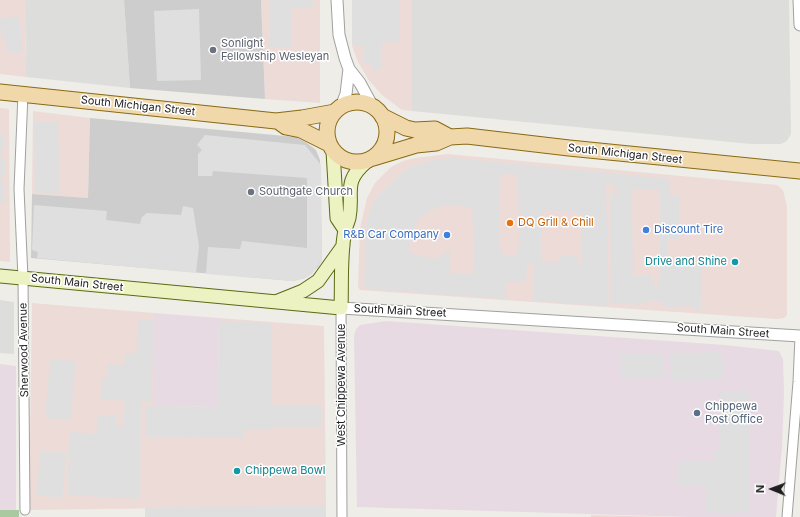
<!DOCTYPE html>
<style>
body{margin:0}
#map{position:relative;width:800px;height:517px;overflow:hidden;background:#efede7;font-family:Inter,sans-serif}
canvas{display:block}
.north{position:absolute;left:752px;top:469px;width:40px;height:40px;-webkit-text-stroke:3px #fff;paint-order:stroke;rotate:271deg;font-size:11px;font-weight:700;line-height:16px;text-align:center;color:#1f1f1f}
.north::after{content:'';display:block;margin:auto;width:14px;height:18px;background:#1f1f1f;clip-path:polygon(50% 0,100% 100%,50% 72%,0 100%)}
</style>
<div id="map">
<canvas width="800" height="517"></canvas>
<div class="north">N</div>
</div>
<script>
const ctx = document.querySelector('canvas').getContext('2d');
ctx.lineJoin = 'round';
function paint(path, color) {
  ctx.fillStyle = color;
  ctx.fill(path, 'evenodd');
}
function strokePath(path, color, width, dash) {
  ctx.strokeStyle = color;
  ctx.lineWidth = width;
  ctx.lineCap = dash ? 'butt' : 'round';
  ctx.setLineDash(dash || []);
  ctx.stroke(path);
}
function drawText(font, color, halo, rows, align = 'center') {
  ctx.font = font + ' Inter,sans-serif';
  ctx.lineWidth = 3;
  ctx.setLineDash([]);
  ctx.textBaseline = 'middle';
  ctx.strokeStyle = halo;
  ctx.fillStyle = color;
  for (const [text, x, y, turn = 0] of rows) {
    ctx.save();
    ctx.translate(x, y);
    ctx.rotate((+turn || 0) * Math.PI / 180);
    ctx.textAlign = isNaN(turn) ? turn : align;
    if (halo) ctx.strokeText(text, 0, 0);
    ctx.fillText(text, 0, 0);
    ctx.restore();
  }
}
const residential = new Path2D(`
 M25 0H124L130 88 26 77Z
 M412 0H789L791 134 787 141 781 144H751L412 111Z
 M0 300 14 302V354L0 353Z`);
const commercial = new Path2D(`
 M0 0H25L26 77 0 74Z
 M261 0H320V103L265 99Z
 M352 0H412V111L402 110 382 95 368 79 358 62 352 46Z
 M0 108 9 109 10 262 0 261Z
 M33 111 90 118 88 198 32 194Z
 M448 154 777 185 783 190 787 207V315L784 318 777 319 360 290 358 287 360 228 367 198 375 183 391 167 403 161 415 158Z
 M32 303 154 313V406L218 407 219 318 324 326 326 506 29 510Z
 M591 515 676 517H591Z`);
const industrial = new Path2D(`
 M154 313 219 318 218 407 153 406Z
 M386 321 725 345 779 351 783 359 784 392 782 447 776 517H689L357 507 354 336 356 329 360 325Z
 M0 364 16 366V510H0Z`);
const religious = new Path2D(`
 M124 0H261L265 99 130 88Z
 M90 118 296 137 307 143 316 150 320 160 322 260 318 267 305 278 293 281 31 258 32 194 88 198Z`);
const forest = new Path2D(`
 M0 510H19V517H0Z`);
const parking = new Path2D(`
 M270 0H313V7H292V47H270Z
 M352 0H399L400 42 381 43V69H372V63H363V46H352Z
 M199 9 201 80 157 81 154 11Z
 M20 17 22 53H7L6 38H1L0 18Z
 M34 122H57L58 124 60 194 35 192Z
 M0 134 4 135 5 146 1 148V160L5 161V175L1 177V184L5 185 4 204 0 203Z
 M205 135 305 145 321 165 322 260 312 274 305 278 293 281 206 274 208 247 240 249 242 241 307 248V178L213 171 212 176H198V154L202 150 197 145Z
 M453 158 670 179V194L672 196H679V239H667V266H702L701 311 695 310 693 306 665 307 660 301H648L638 305 611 303 610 194H617V191L612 184 606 183 609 306 534 301V264H527L526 282H505V299L368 289 364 285 366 225 370 210 376 198 401 173 410 167 439 159ZM506 173 514 174 518 178 519 248 516 254 510 257 503 254 500 249V179L501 176ZM632 190H660V285H653L652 275 633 276ZM446 205 472 207 474 248 473 274 449 273 450 250 434 259 410 253 409 239 419 218 431 210ZM545 210 581 213 582 263H578V256H560V261L548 263 541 259V215Z
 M34 205 107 211 106 220 140 224 142 217 147 213 181 215 183 206 193 208 199 246 196 273 37 258 38 252 32 250Z
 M139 319 154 320 151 402H141L140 499 67 495 69 458 68 452 70 432 96 434 98 415 117 416 116 426 123 427 125 401 100 399 102 380H106L108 364 124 365 126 353 136 354Z
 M219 321 272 323V405H322V427H272V430H244V438L145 437V406L218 407Z
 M719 352 724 361V372L719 380 671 381 670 353Z
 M620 354H664V378L621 379Z
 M50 359 76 361 70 421 45 418Z
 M719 392H749V513H705V486H677V462L713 461V449H720Z
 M41 450 67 453 62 498 36 495Z
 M326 506V517H145V507Z`);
const minor = new Path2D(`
 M23 94 19 189 23 278 25 510
 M341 308 342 517
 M787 517 798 382 800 337`);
const tertiary = new Path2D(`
 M337 0 339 35 345 58 349 69 360 83 373 107
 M799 0 800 25
 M341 107 346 94 349 69
 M341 308 800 336`);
const secondary = new Path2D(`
 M333 151 337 218 345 230
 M0 276 341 308C342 282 340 255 345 230 346 226 348 222 349 218 354 192 342 183 366 162
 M278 301 303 291 318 281 343 246`);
const primary = new Path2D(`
 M0 92 276 121 302 118 335 112
 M327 132a30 30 0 1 1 60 0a30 30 0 1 1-60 0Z
 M382 116 406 128 415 130 435 129 450 137
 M279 122 286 127 301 130 329 144
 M373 158 416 145 436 143 450 137 467 136 569 148 800 171`);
const markers = [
 [213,50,4,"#6b7280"],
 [251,192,4,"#6b7280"],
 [510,223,4,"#e8710a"],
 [646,230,4,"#3f7fe0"],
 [447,235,4,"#3f7fe0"],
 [735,262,4,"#0f9aa8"],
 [697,413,4,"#5c6f8a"],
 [237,471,4,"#0f9aa8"]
];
const worshipNames = [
 ["Sonlight",221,44],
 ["Fellowship Wesleyan",221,57],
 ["Southgate Church",259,192]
];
const streetNames = [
 ["South Michigan Street",138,106,6],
 ["South Michigan Street",625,154,6],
 ["South Main Street",77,283,6],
 ["South Main Street",400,311,3],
 ["South Main Street",723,331,4],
 ["Sherwood Avenue",24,350,-91],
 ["West Chippewa Avenue",342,385,-90]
];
const foodNames = [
 ["DQ Grill & Chill",518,223]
];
const shopNames = [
 ["Discount Tire",654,230],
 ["R&B Car Company",439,235,"right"]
];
const cultureNames = [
 ["Drive and Shine",727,262],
 ["Chippewa Bowl",245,471,"left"]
];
const serviceNames = [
 ["Chippewa",705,407],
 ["Post Office",705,420]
];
paint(residential, '#dddddc');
paint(commercial, '#eddbd8');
paint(industrial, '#e7dae3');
paint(religious, '#cdcdcd');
paint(forest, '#aac9a1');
paint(parking, '#dfdfdf');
strokePath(minor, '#a0a0a0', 11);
strokePath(tertiary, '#a0a0a0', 13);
strokePath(secondary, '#5a6a13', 15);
strokePath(primary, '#886a13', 17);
strokePath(minor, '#fff', 9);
strokePath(tertiary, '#fff', 11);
strokePath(secondary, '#ecf2c2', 13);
strokePath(primary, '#f0d8aa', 15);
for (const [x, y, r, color] of markers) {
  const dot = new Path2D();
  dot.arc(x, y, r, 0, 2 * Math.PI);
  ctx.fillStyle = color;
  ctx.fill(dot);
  strokePath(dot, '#fff', 1.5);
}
drawText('11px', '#5b616d', '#fff', worshipNames, 'left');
drawText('11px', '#1f1f1f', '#fff', streetNames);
drawText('11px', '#c56008', '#fff', foodNames, 'left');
drawText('11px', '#366cbe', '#fff', shopNames, 'left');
drawText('11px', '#0d838f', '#fff', cultureNames, 'right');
drawText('11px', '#4e5e75', '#fff', serviceNames, 'left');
</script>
